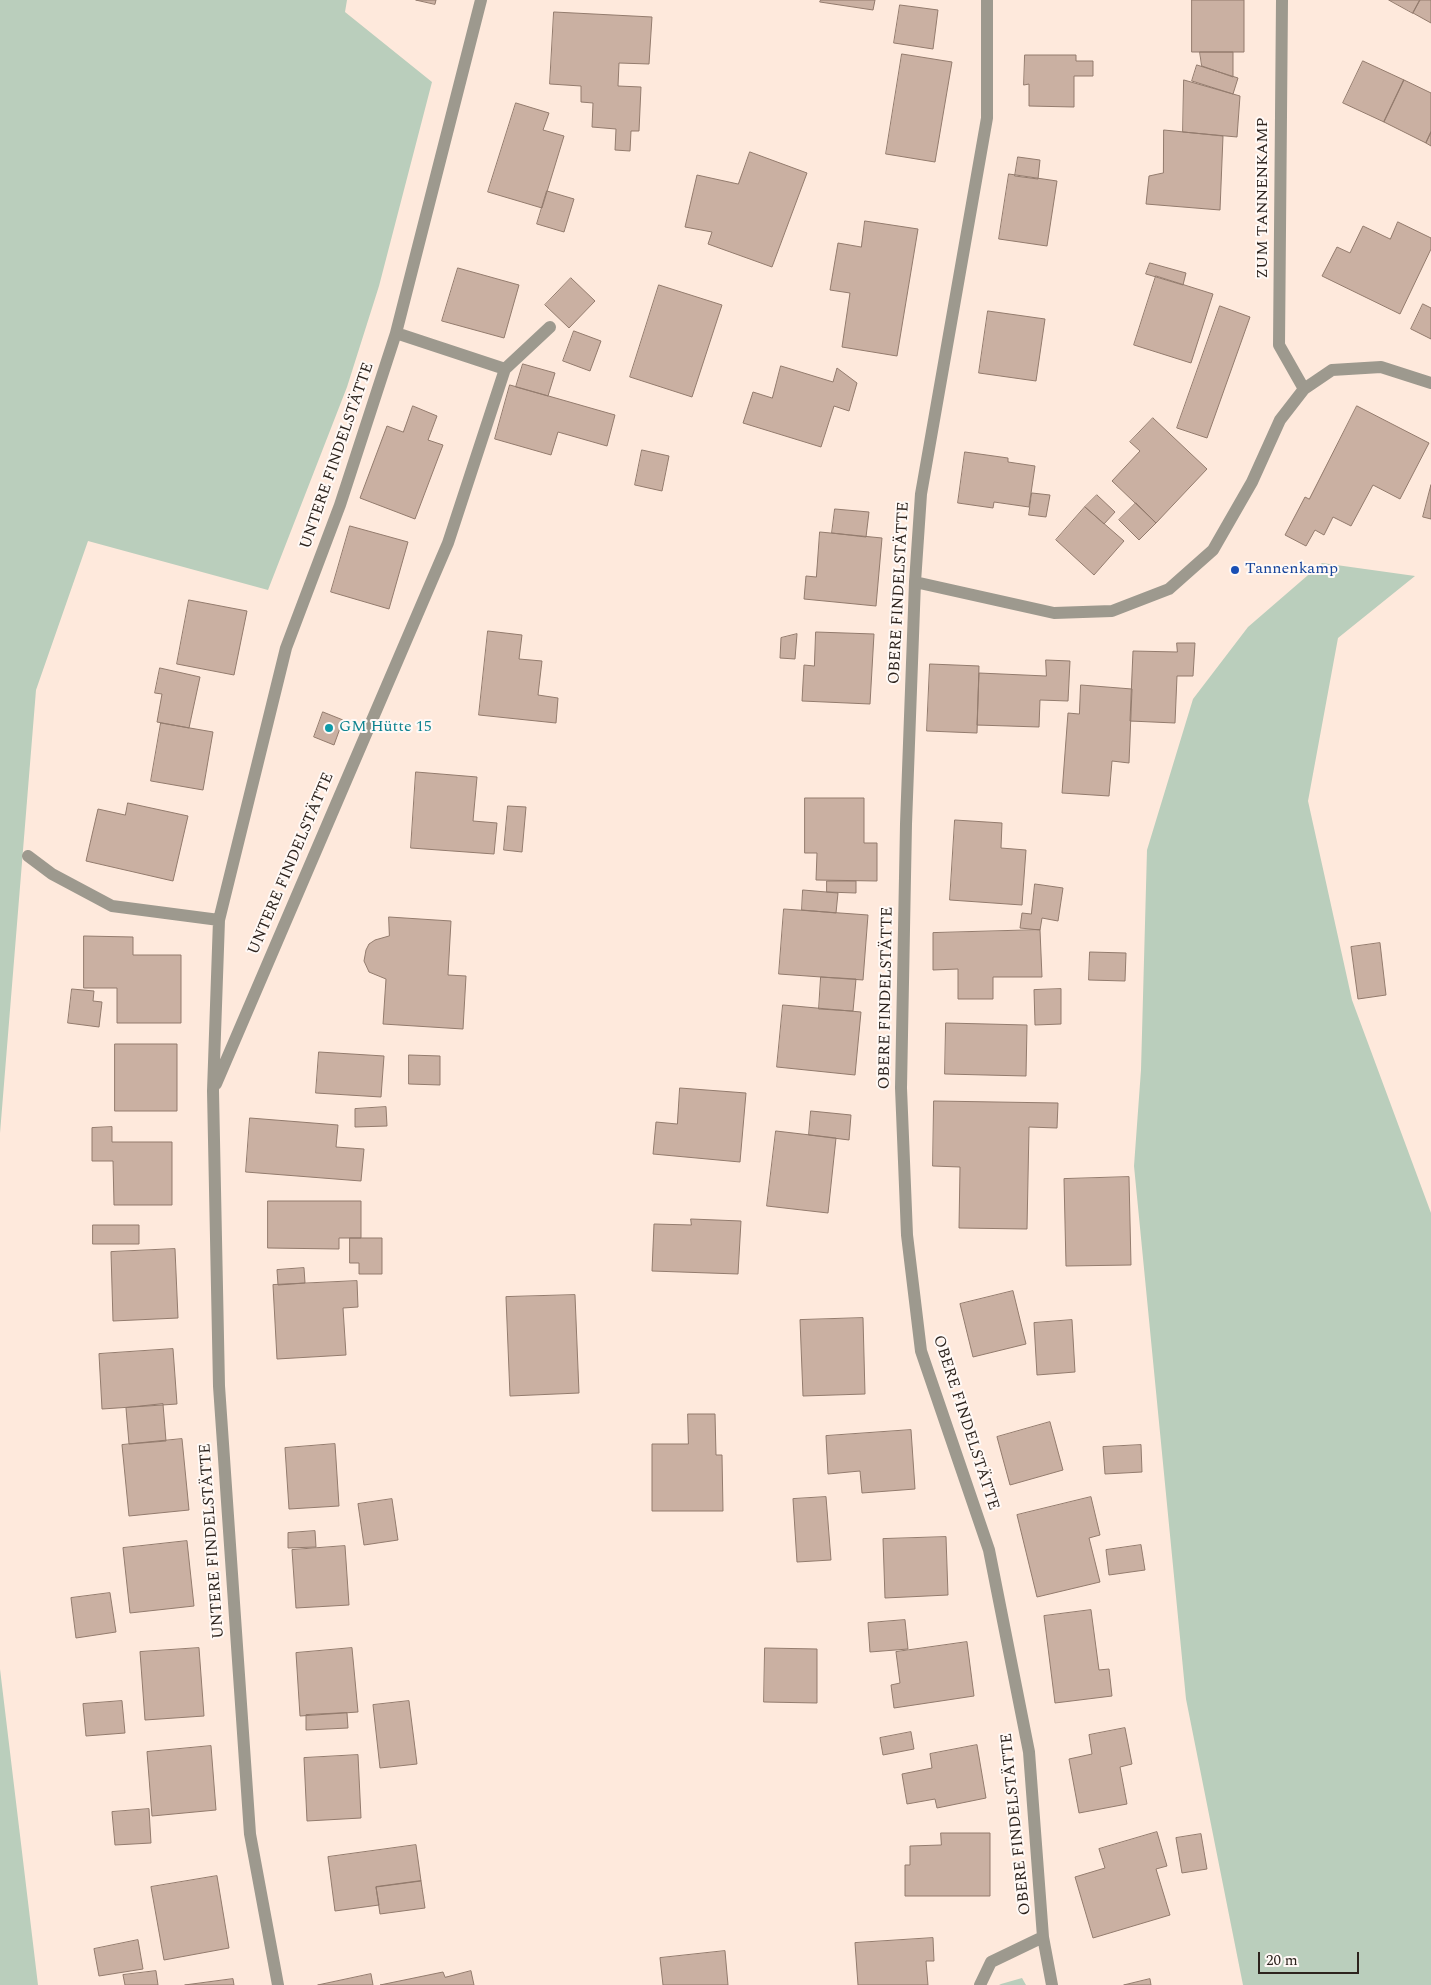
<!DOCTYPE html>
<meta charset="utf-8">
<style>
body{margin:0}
#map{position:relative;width:1431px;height:1985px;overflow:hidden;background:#fee9dc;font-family:Spectral,serif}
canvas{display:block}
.scale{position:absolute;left:1258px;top:1952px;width:101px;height:22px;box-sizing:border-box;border:2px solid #2d231d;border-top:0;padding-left:6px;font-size:15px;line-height:18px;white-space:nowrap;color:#2d231d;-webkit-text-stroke:4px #fff9f6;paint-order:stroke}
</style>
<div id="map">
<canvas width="1431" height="1985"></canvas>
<div class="scale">20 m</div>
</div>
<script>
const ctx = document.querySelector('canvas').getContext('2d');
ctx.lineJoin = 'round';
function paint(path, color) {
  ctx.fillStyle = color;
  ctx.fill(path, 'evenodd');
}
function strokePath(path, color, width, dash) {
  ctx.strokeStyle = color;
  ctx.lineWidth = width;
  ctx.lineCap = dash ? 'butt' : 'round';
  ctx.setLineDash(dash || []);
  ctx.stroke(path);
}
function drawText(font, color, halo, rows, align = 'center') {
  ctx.font = font + ' Spectral,serif';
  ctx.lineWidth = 4;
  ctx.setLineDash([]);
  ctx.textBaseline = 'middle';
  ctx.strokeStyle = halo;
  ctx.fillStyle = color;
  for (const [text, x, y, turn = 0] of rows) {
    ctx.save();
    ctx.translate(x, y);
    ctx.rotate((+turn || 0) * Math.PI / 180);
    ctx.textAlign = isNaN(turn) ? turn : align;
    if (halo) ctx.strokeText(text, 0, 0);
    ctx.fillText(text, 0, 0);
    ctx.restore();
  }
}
const green = new Path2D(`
 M0 0H347L345 12 432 82 379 286 347 387 268 590 88 541 36 690 0 1133Z
 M1322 563 1415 576 1338 638 1308 801 1352 1000 1431 1213V1985H1243L1186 1699 1134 1166 1141 1070 1147 850 1193 699 1248 627Z
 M0 1669 38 1985H0Z
 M1022 1978 1026 1985H999L1001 1984Z`);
const building = new Path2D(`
 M416 0H436L435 4Z
 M821 0H875L873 10 820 2Z
 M1192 0H1244V52H1192Z
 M1389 0H1420L1413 13Z
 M1420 0H1431V23L1413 13Z
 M900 5 938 10 933 49 894 43Z
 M554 12 652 17 649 64 619 63 618 86 641 87 639 131H631L630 151 615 150 616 129 592 127 593 103 581 102V86L550 84Z
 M1200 52H1233V77L1202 66Z
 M902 54 952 62 935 162 886 154Z
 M1025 55H1076V61H1093V76H1074V107L1029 106V84L1024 85Z
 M1363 61 1404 80 1384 122 1343 103Z
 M1197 65 1238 78 1233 94 1192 81Z
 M1184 80 1240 96 1237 137 1183 132Z
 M1404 80 1431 93V132L1426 143 1384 122Z
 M516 103 549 113 543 130 564 136 542 208 488 192Z
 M1164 130 1223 136 1220 210 1146 204 1149 176 1163 173Z
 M1431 132V146L1426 143Z
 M750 152 807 173 772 267 708 244 712 232 685 227 697 175 738 184Z
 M1018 157 1040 160 1038 179 1015 176Z
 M1009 174 1057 181 1047 246 999 239Z
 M547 191 574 199 564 232 537 224Z
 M865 221 918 229 897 356 842 347 850 293 830 290 838 243 861 247Z
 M1398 222 1431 238V249L1400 314 1322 276 1337 247 1350 253 1363 226 1390 239Z
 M1150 263 1186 273 1183 285 1146 274Z
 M458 268 519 285 504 338 442 321Z
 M1156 276 1213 294 1191 363 1134 345Z
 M571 278 595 301 569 328 545 305Z
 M659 285 722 305 692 397 630 377Z
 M1423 304 1431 308V339L1411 329Z
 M1220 306 1250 317 1207 438 1177 428Z
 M988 311 1045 319 1036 381 979 373Z
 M574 331 601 341 590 371 563 361Z
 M523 364 555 373 548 396 516 387Z
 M781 366 833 382 837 368 857 383 849 411 834 406 821 447 743 423 753 392 772 398Z
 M510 385 615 415 607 446 558 432 551 455 495 439Z
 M413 406 437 416 428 440 443 445 415 519 360 498 387 426 403 432Z
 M1357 406 1429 443 1400 499 1373 485 1351 526 1333 517 1324 535 1315 530 1306 546 1285 535 1305 497 1309 499Z
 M1153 418 1207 469 1156 523 1112 481 1140 451 1130 442Z
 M642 450 669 456 662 491 635 485Z
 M965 452 1008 458V462L1035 466 1029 507 994 502 993 508 958 503Z
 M1431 485V519L1423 517Z
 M1032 493 1050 495 1046 517 1029 515Z
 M1097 495 1115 512 1104 524 1085 507Z
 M1136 503 1156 523 1139 540 1119 520Z
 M1085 507 1124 541 1094 575 1056 540Z
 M835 509 869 512 866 537 832 533Z
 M350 526 408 542 389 609 331 592Z
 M820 532 882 538 876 606 804 599 806 576 816 577Z
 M189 600 247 611 234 675 177 664Z
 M488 631 522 635 519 659 542 661 538 695 558 698 556 723 479 715Z
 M816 632 874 634 870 704 802 701 804 665 814 666Z
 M797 634 795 659 780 658 781 638Z
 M1177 643H1195L1193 676H1177L1175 723 1130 721 1133 651 1177 652Z
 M1046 660 1070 661 1068 701 1040 700 1039 727 977 725 979 673 1046 676Z
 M930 664 979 666 977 733 927 731Z
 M160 668 200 677 189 728 157 722 162 694 155 693Z
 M1081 685 1132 689 1129 763 1112 761 1109 796 1062 793 1068 713 1079 714Z
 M323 712 343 720 334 745 314 737Z
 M161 723 213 732 203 790 151 781Z
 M416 772 477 777 473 821 497 823 494 854 411 848Z
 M805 798H864V843H877V881L816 880 817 853H805Z
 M128 803 188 816 173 881 86 861 98 809 125 815Z
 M508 806 526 807 522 852 504 850Z
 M955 820 1002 823 1001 848 1026 850 1022 905 950 900Z
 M827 881H856V893L827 892Z
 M1035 884 1063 888 1058 921 1042 918 1040 930 1020 928 1022 913 1031 914Z
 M803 890 838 893 836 913 802 910Z
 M784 909 868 915 863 980 779 974Z
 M389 917 451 921 448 975 466 976 463 1029 383 1024 386 979 369 972 364 961 366 950 369 944 375 940 389 936Z
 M1040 930 1042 977H993V999H958V969L933 970V933Z
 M84 936 133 937V955H181V1023H117V988H84Z
 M1380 943 1386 995 1358 999 1351 947Z
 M1090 952 1126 953 1125 981 1089 980Z
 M821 977 856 979 853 1011 819 1009Z
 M72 989 94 991 93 1001 102 1002 99 1027 68 1023Z
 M1061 989V1024L1035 1025 1034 990Z
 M783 1005 861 1012 855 1075 777 1067Z
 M946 1023 1027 1025 1026 1076 945 1074Z
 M115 1044H177V1111H115Z
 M319 1052 384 1056 381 1097 316 1093Z
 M409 1055 440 1056V1085L409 1084Z
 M680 1088 746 1093 740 1162 653 1154 656 1122 677 1124Z
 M934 1101 1058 1103 1057 1128 1029 1127 1027 1229 959 1228 960 1167 933 1166Z
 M386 1107 387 1126 355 1127V1109Z
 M811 1111 851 1115 849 1140 809 1135Z
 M250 1118 338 1125 336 1147 364 1149 361 1181 246 1172Z
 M112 1127V1142H172V1205H114L113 1161H92V1128Z
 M776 1131 836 1138 828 1213 767 1206Z
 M1129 1177 1131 1265 1066 1266 1064 1179Z
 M268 1201H361V1238H339V1249L268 1248Z
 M691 1219 741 1221 738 1274 652 1271 654 1224 691 1225Z
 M93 1225H139V1244H93Z
 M350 1238H382V1274H359V1263H350Z
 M175 1249 178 1318 113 1321 111 1252Z
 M304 1268 305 1283 278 1285 277 1270Z
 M357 1281 358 1307 343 1308 346 1355 277 1359 273 1285Z
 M1013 1291 1026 1344 973 1357 960 1304Z
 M575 1295 579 1393 510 1396 506 1297Z
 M863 1318 865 1394 803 1396 800 1320Z
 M1072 1320 1075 1372 1037 1375 1034 1323Z
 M173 1349 177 1404 102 1409 99 1354Z
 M163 1404 166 1441 129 1444 126 1408Z
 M688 1414H715L716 1455H722L723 1511H652V1444H688Z
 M1050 1422 1063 1470 1010 1485 997 1437Z
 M911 1430 915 1489 862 1493 860 1471 828 1474 826 1436Z
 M182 1439 189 1510 129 1516 122 1445Z
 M335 1444 339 1506 289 1509 285 1448Z
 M1141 1445 1142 1472 1105 1474 1103 1447Z
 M826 1497 831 1560 797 1562 793 1499Z
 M1091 1497 1100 1535 1089 1538 1100 1582 1037 1597 1017 1515Z
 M392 1499 398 1540 364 1545 358 1504Z
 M315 1531 316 1547 288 1548V1533Z
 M946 1537 948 1595 885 1598 883 1539Z
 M187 1541 194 1606 130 1613 123 1548Z
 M1141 1545 1145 1570 1109 1575 1106 1550Z
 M345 1546 349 1605 296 1608 292 1550Z
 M110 1593 116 1632 76 1638 71 1598Z
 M1091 1610 1099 1670 1109 1669 1112 1696 1055 1703 1044 1616Z
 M905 1620 908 1649 870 1652 868 1623Z
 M967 1642 974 1696 894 1708 891 1685 900 1683 896 1652Z
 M199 1648 204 1716 145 1720 140 1652Z
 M352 1648 358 1712 300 1716 296 1653Z
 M765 1648 817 1649V1703L764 1702Z
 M122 1701 125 1733 86 1736 83 1704Z
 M409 1701 417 1764 380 1768 373 1705Z
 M347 1713 348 1728 306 1730V1715Z
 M1125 1728 1132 1764 1120 1767 1127 1804 1079 1813 1069 1759 1092 1754 1089 1735Z
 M911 1732 914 1749 883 1755 880 1738Z
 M977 1745 986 1798 937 1808 935 1799 907 1804 902 1774 932 1768 930 1754Z
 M211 1746 216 1810 152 1816 147 1752Z
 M358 1755 361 1818 307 1821 304 1758Z
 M149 1809 151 1843 115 1845 112 1812Z
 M1157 1832 1167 1866 1156 1869 1170 1915 1093 1938 1075 1877 1105 1868 1099 1849Z
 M941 1833H990V1896H905V1865H910V1846L941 1845Z
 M1201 1834 1207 1869 1182 1873 1176 1838Z
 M416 1845 421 1881 376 1887 379 1905 335 1911 328 1857Z
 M217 1876 229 1948 164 1960 151 1887Z
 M421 1881 425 1908 380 1914 376 1887Z
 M933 1938 934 1961H926L928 1985H858L855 1943Z
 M138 1940 143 1969 99 1976 94 1949Z
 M725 1951 728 1985H663L660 1958Z
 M156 1971 158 1985H125L123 1975Z
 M471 1971 474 1985H380L443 1972 445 1977Z
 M371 1974 373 1985H318Z
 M233 1979 234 1985H185Z
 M1150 1979 1151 1985H1124Z`);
const minor = new Path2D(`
 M987 0V118L921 494 915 582 906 824 901 1088 907 1235 921 1351 989 1550 1029 1752 1043 1937 1052 1985
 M1282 0 1279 345 1304 389
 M396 333 505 369
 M915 582 1054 613 1112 611 1169 589 1213 550 1252 482 1280 420 1304 389 1332 370 1381 367 1431 383
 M28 856 52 874 112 906 219 920
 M216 1084 448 543 505 369 550 327
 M278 1985 250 1834 219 1386 213 1091 219 920 286 648 340 505 396 333 481 0
 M980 1985 991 1962 1043 1937`);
const markers = [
 [1235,570,5,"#1a4fb4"],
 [329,728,5,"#0f9aa8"]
];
const streetNames = [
 ["ZUM TANNENKAMP",1264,198,-90],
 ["UNTERE FINDELSTÄTTE",338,456,-71],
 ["OBERE FINDELSTÄTTE",900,593,-87],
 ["UNTERE FINDELSTÄTTE",292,864,-67],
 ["OBERE FINDELSTÄTTE",887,998,-89],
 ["OBERE FINDELSTÄTTE",965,1423,72],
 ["UNTERE FINDELSTÄTTE",213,1541,-94],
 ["OBERE FINDELSTÄTTE",1017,1824,-96]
];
const transitNames = [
 ["Tannenkamp",1245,570]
];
const cultureNames = [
 ["GM Hütte 15",339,728]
];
paint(green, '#bacebc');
paint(building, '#cab0a2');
strokePath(building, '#937b6d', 1);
strokePath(minor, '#9d998e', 12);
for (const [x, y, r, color] of markers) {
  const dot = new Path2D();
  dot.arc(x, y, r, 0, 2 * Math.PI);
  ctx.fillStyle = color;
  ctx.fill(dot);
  strokePath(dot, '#fff9f6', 2);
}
drawText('16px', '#2d231d', '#fff9f6', streetNames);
drawText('16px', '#164399', '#fff9f6', transitNames, 'left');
drawText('16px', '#0d838f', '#fff9f6', cultureNames, 'left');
</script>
